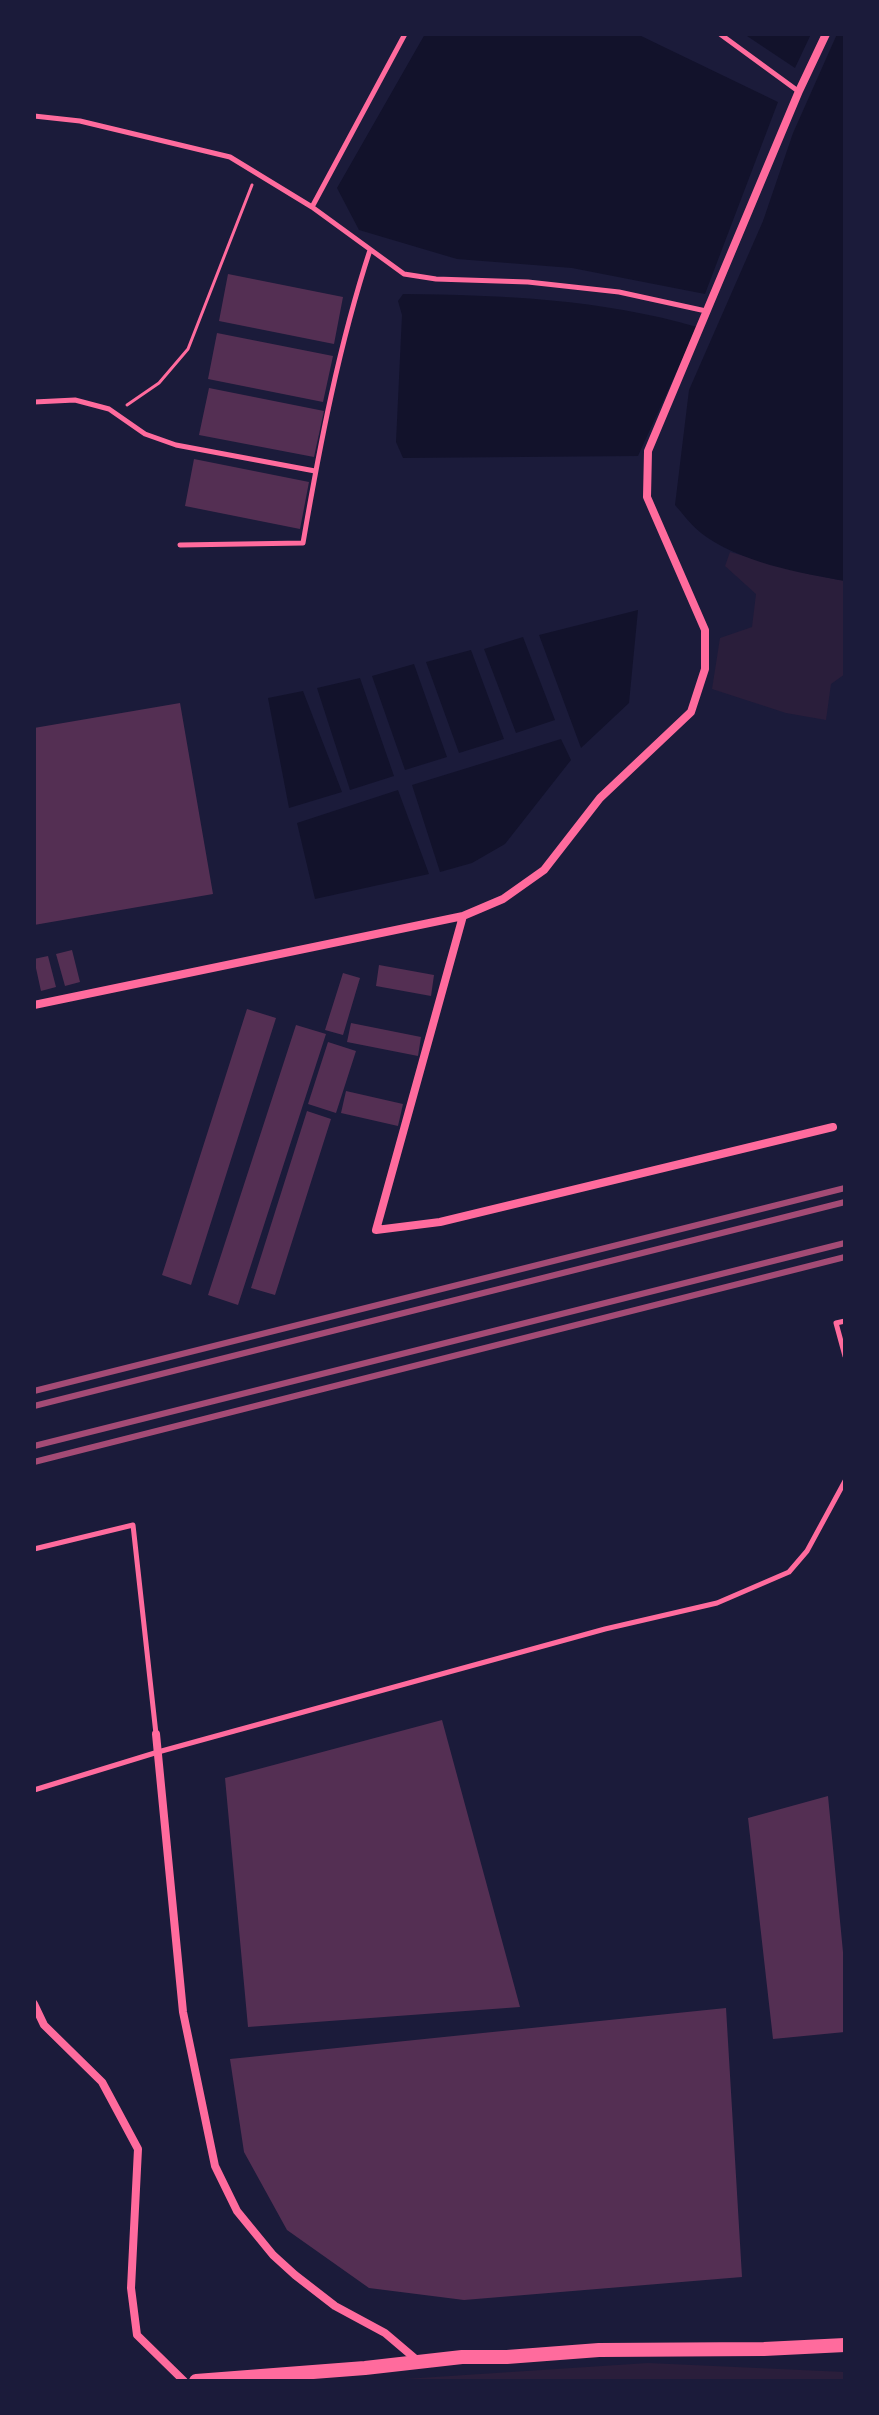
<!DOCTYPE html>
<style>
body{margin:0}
#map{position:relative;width:879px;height:2415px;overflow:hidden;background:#1b1b3a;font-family:"Fira Sans",sans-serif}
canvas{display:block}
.frame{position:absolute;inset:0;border:36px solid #1b1b3a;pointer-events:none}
</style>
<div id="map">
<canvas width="879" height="2415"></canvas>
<div class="frame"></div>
</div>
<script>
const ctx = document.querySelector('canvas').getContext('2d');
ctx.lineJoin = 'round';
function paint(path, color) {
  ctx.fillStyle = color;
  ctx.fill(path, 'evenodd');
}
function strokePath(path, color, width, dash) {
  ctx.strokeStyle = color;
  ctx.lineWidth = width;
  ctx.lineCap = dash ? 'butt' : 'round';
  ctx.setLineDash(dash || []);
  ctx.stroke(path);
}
const green = new Path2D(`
 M730 552 813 575 845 581V674L831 684 826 720 786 713 712 689 720 638 752 627 756 594 725 566Z
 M648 2363 845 2372V2381H374Z`);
const water = new Path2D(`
 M425 34H637L778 102 705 294 572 268 457 259 359 230 337 188Z
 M744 34H811L795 68Z
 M837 34H845V581C800 573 738 562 701 533 691 525 683 514 675 505L689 390 763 221 793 133Z
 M403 294C503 295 601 299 697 327L638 456 403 458 396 442 402 315 398 301Z
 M638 610 629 703 581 748 539 635Z
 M523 637 555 720 516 733 484 649Z
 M471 650 504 739 459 753 426 662Z
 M414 664 447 757 405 770 372 676Z
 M360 678 394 776 350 790 317 688Z
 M303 691 342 792 289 808 268 698Z
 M561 739 571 760 505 844 472 863 440 872 412 785Z
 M398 790 429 874 315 899 297 823Z`);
const building = new Path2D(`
 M228 274 343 297 334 344 219 321Z
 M217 333 333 356 323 402 208 379Z
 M209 388 324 411 314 457 199 435Z
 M194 459 309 482 300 529 185 506Z
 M180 703 213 894 34 925V728Z
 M72 950 80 982 65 986 56 954Z
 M48 956 56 987 41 991 34 959Z
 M379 965 434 975 431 996 376 986Z
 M343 973 360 978 343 1035 325 1030Z
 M247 1009 276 1018 191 1285 162 1275Z
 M351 1023 421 1037 418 1056 347 1042Z
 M296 1025 326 1034 238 1305 208 1295Z
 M328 1042 356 1051 336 1113 308 1104Z
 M346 1091 403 1104 398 1126 341 1113Z
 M307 1111 331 1119 275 1295 251 1288Z
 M442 1720 520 2007 248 2027 225 1778Z
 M828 1796 845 1973V2032L773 2039 748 1818Z
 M726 2008 742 2277 464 2300 369 2288 287 2230 244 2152 230 2059Z`);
const path = new Path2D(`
 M127 405 159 383 188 349 252 185`);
const service = new Path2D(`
 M720 34 798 91
 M34 116 80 121 230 157 312 207 404 274 436 279 528 282 619 292 706 311
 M312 207 405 34
 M34 402 75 400 109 409 145 434 176 445 315 471
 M180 545 303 543C320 444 339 345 370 250
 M845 1321 836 1323 845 1356
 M34 1549 133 1525 156 1734
 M34 1790 158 1752 605 1629 717 1603 789 1572 807 1551 845 1481`);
const minor = new Path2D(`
 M463 916 376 1230 440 1222 833 1127
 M34 1005 463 916 503 899 544 870 600 798 691 712 705 669V630L647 497 648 451 799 91 826 34
 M156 1734 183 2012 215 2166 237 2211 273 2255 295 2275 335 2306 385 2333 418 2361
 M34 2004 44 2025 102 2082 138 2149 131 2288 137 2335 184 2381`);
const tertiary = new Path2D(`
 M196 2381 365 2368 462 2357H507L599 2350 764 2349 845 2345`);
const rail = new Path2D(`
 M34 1391 845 1188
 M34 1406 845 1202
 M34 1446 845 1243
 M34 1462 845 1257`);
paint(green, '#2a1e3b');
paint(water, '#12122b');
paint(building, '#542f53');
strokePath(path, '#ff6b9d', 3);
strokePath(service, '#ff6b9d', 5);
strokePath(minor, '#ff6b9d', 8);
strokePath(tertiary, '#ff6b9d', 14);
strokePath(rail, '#a44b75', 6);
</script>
